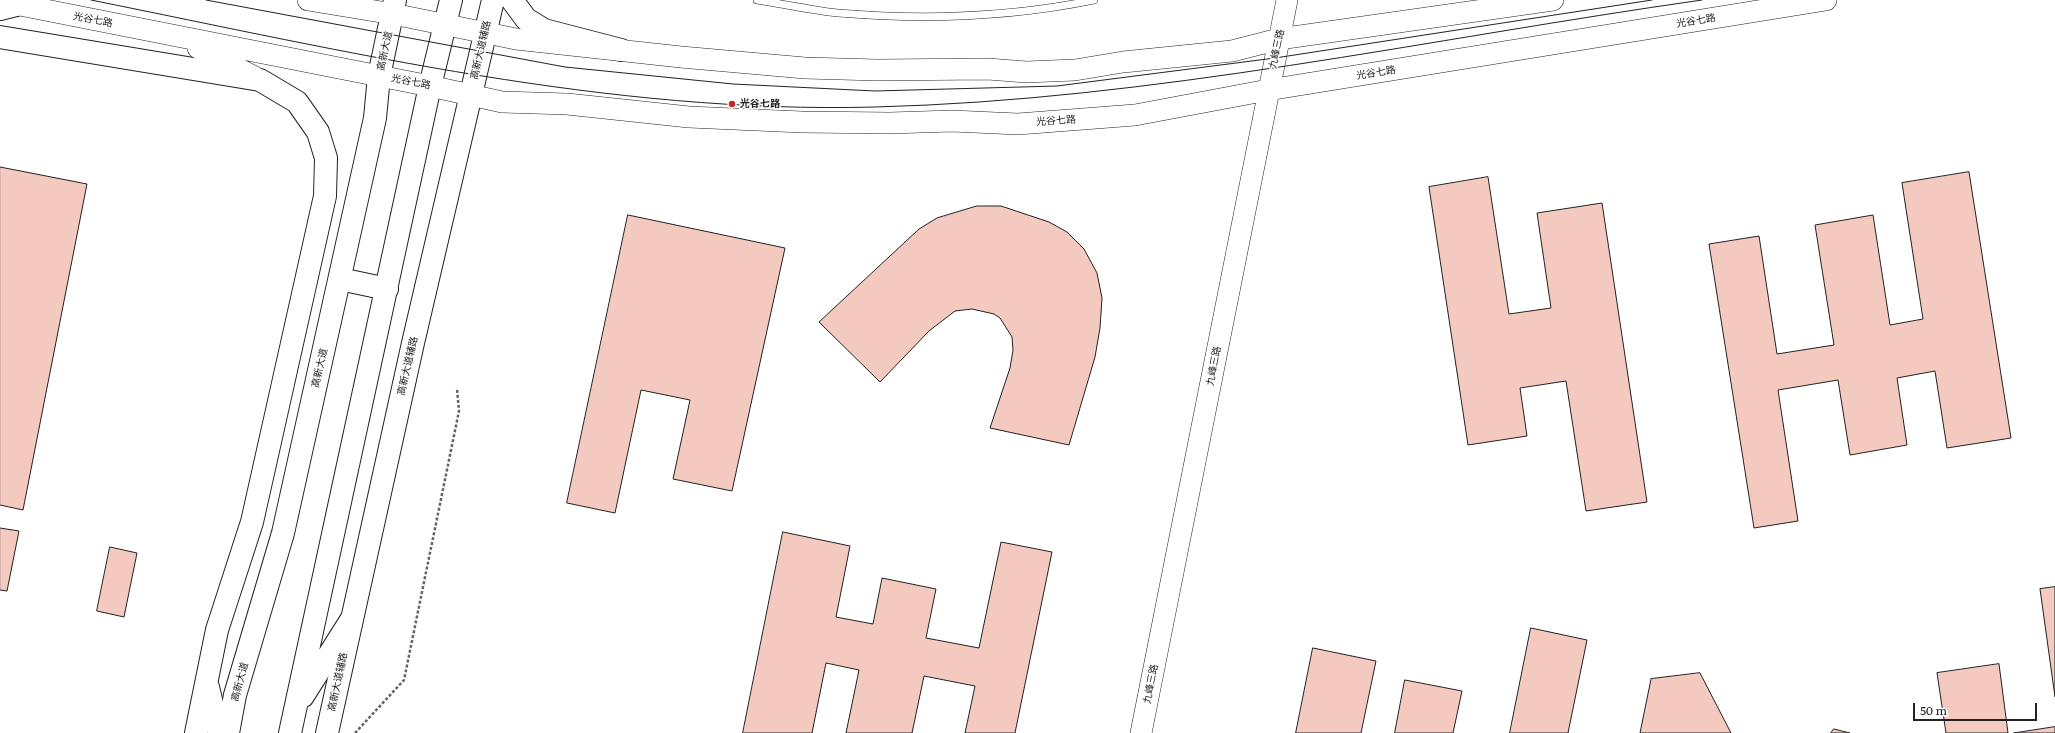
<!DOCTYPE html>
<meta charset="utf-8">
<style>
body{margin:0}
#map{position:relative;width:2055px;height:733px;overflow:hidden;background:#fff;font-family:Literata,serif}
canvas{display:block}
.scale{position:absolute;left:1913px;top:703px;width:124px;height:18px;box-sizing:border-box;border:2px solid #222;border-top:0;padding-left:5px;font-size:12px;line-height:14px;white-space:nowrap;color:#222;-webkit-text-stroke:3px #fff;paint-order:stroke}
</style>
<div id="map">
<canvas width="2055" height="733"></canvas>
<div class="scale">50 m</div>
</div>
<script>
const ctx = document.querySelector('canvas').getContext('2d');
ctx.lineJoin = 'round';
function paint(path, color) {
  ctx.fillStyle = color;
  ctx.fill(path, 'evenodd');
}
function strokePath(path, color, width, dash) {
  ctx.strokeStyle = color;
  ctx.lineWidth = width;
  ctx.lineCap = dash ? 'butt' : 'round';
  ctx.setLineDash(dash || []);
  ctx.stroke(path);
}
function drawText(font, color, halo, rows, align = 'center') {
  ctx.font = font + ' Literata,"Noto Sans SC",serif';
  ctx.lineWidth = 3;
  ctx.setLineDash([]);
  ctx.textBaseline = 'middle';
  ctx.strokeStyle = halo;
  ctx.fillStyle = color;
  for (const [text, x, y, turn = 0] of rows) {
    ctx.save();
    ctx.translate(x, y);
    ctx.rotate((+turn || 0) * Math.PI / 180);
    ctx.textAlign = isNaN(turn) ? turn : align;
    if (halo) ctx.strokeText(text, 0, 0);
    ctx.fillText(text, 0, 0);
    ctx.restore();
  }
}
const building = new Path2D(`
 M0 167 87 184 23 510 0 505Z
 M1969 172 2011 438 1947 448 1935 371 1897 378 1907 445 1850 455 1838 380 1778 390 1798 521 1754 528 1709 244 1759 236 1777 354 1834 345 1815 225 1873 215 1890 325 1923 319 1902 183Z
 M1488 177 1509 314 1551 308 1537 213 1602 203 1647 502 1586 511 1566 381 1520 388 1527 436 1468 445 1429 187Z
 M977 206H1001L1049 222 1067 232 1084 249 1097 273 1102 298 1100 328 1095 357 1069 445 990 428 1010 368 1013 350 1012 337 1000 318 994 314 972 309 955 311 929 331 880 382 819 322 919 229 937 218Z
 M628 215 785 248 732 491 673 479 690 400 641 390 615 513 567 503Z
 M0 528 19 531 7 591 0 590Z
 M783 532 850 546 836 617 873 624 882 578 936 589 926 638 979 648 1001 542 1052 552 1015 733H965L975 686 924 676 912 733H846L859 670 826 663 812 733H743Z
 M110 547 137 553 124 617 97 611Z
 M2055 587V697L2040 589Z
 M1531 628 1587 640 1568 733H1510Z
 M1313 648 1376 661 1361 733H1296Z
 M1999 664 2008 733H1946L1937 673Z
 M1700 673 1731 733H1640L1651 679Z
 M1405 680 1462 691 1453 733H1395Z
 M2055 727V733H2014Z
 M1834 729 1850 733H1831Z`);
const path = new Path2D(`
 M355 733 404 680 459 411 457 389`);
const lane = new Path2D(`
 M757 0C784 4 811 10 838 13 922 20 1011 17 1094 0`);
const secondary = new Path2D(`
 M308 0 393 14 516 39 681 57 805 68 877 70 988 69 1026 72 1075 70 1123 62 1232 51 1279 39 1553 0
 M0 1 430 86 502 102 567 104 689 117 802 122 890 123 952 121 1018 124 1135 115 1268 90 1826 0
 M198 48 255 77
 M1141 733 1287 0`);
const primary = new Path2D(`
 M512 0 526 19 544 30 621 50
 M0 9 16 5
 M0 37 260 80 297 102 318 132 326 158 325 196 252 522 217 630 196 733
 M208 687 219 733
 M327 733 413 343 493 0`);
const highway = new Path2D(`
 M340 279 387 289
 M303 696 351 620
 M228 733 235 695 283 533 375 118 379 76 395 0
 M290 733 430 86 451 0`);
const tram = new Path2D(`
 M91 0C349 52 609 114 875 107 1153 100 1427 39 1702 0
 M206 0 565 67 733 84 875 91 1057 86 1275 58 1652 0`);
const markers = [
 [732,104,4,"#c62828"]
];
const streetNames = [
 ["光谷七路",93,20,11],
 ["光谷七路",1696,21,-9],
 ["九峰三路",1277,49,-78],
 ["高新大道辅路",481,50,-77],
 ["高新大道",385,51,-78],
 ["光谷七路",1376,73,-9],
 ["光谷七路",411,82,11],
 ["光谷七路",1056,121,-4],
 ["高新大道辅路",408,366,-77],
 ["九峰三路",1214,366,-79],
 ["高新大道",320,368,-77],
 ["高新大道",240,682,-75],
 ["高新大道辅路",338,682,-78],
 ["九峰三路",1151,684,-79]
];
const poiNames = [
 ["光谷七路",740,104]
];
paint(building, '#f3c9c0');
strokePath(building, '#222', 1);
strokePath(lane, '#222', 8);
strokePath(secondary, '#222', 22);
strokePath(primary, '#222', 24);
strokePath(highway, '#222', 24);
strokePath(path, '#646464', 2.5, [3, 2]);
strokePath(lane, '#fff', 7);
strokePath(secondary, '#fff', 21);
strokePath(primary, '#fff', 22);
strokePath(highway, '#fff', 22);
strokePath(tram, '#222', 1);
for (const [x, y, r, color] of markers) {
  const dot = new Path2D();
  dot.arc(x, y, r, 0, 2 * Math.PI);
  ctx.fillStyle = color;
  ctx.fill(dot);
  strokePath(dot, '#fff', 1.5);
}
drawText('10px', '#222', '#fff', streetNames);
drawText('bold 10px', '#222', '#fff', poiNames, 'left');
</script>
